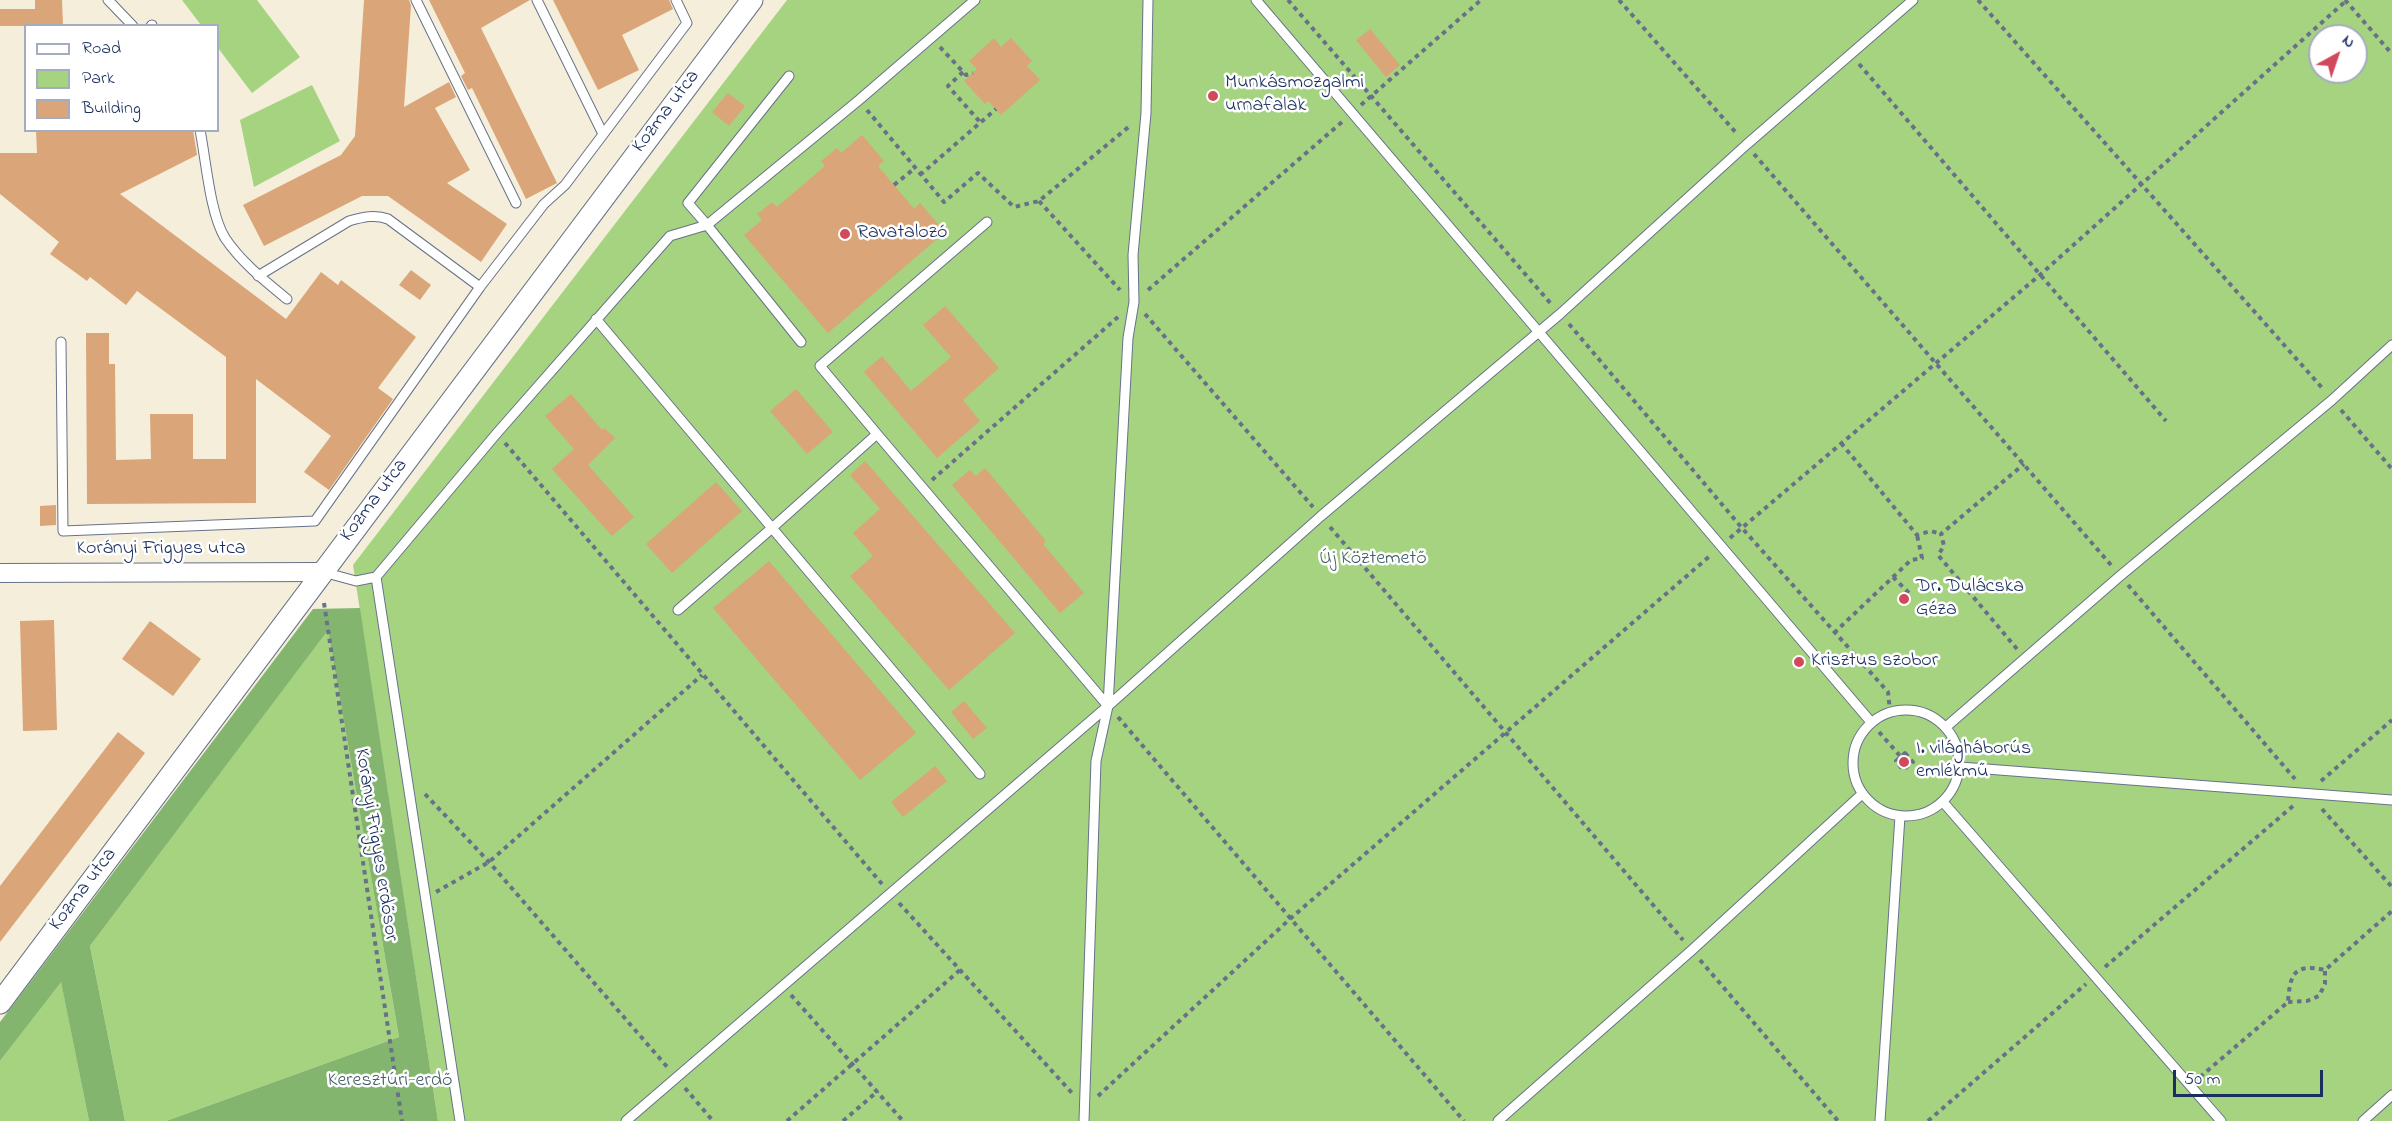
<!DOCTYPE html>
<meta charset="utf-8">
<style>
body{margin:0}
#map{position:relative;width:2392px;height:1121px;overflow:hidden;background:#f4eeda;font-family:"Indie Flower",sans-serif}
canvas{display:block}
.legend{position:absolute;left:24px;top:24px;width:195px;height:108px;box-sizing:border-box;background:#fff;border:2px solid #a4acbf;margin:0;padding:8px 10px;list-style:none;font-size:18px;color:#1b2f5e}
.legend li{display:flex;align-items:center;gap:12px;height:30px}
.legend b{width:30px;border:2px solid #a4acbf}
.north{position:absolute;left:2308px;top:24px;width:60px;height:60px;box-sizing:border-box;background:#fff;border:2px solid #a4acbf;border-radius:50%;rotate:40deg;font-size:16px;font-weight:700;line-height:24px;text-align:center;color:#1b2f5e}
.north::after{content:'';display:block;margin:auto;width:21px;height:27px;background:#d1495b;clip-path:polygon(50% 0,100% 100%,50% 72%,0 100%)}
.scale{position:absolute;left:2173px;top:1070px;width:150px;height:27px;box-sizing:border-box;border:3px solid #1b2f5e;border-top:0;padding-left:8px;font-size:18px;line-height:21px;white-space:nowrap;color:#1b2f5e;-webkit-text-stroke:4px #fff;paint-order:stroke}
</style>
<div id="map">
<canvas width="2392" height="1121"></canvas>
<ul class="legend">
<li><b style="height:8px;background:#fff"></b>Road</li>
<li><b style="height:16px;background:#a6d380"></b>Park</li>
<li><b style="height:16px;background:#daa578"></b>Building</li>
</ul>
<div class="north">N</div>
<div class="scale">50 m</div>
</div>
<script>
const ctx = document.querySelector('canvas').getContext('2d');
ctx.lineJoin = 'round';
function paint(path, color) {
  ctx.fillStyle = color;
  ctx.fill(path, 'evenodd');
}
function strokePath(path, color, width, dash) {
  ctx.strokeStyle = color;
  ctx.lineWidth = width;
  ctx.lineCap = dash ? 'butt' : 'round';
  ctx.setLineDash(dash || []);
  ctx.stroke(path);
}
function drawText(font, color, halo, rows, align = 'center') {
  ctx.font = font + ' "Indie Flower",sans-serif';
  ctx.lineWidth = 5;
  ctx.setLineDash([]);
  ctx.textBaseline = 'middle';
  ctx.strokeStyle = halo;
  ctx.fillStyle = color;
  for (const [text, x, y, turn = 0] of rows) {
    ctx.save();
    ctx.translate(x, y);
    ctx.rotate((+turn || 0) * Math.PI / 180);
    ctx.textAlign = isNaN(turn) ? turn : align;
    if (halo) ctx.strokeText(text, 0, 0);
    ctx.fillText(text, 0, 0);
    ctx.restore();
  }
}
const green = new Path2D(`
 M182 0H257L300 57 252 93 218 48V26L201 25Z
 M787 0H2392V1121H438L353 565ZM2320 36H2356V72H2320Z
 M312 85 340 141 254 187 240 120Z
 M328 629 399 1037 166 1121H125L90 946Z
 M61 981 89 1121H0V1061Z`);
const forest = new Path2D(`
 M360 608 438 1121H166L399 1037 328 630 90 946 125 1121H89L61 982 0 1061V1022L313 609Z`);
const building = new Path2D(`
 M35 0H62L63 26H0V9H35Z
 M364 0H409L411 5 404 107 449 82 456 97 435 108 470 170 447 183 507 224 481 262 388 196H362L264 246 243 205 341 155 355 136Z
 M429 0H530L481 28 557 183 526 199 472 88 468 90 461 76 465 73Z
 M553 0H669L673 9 622 35 639 70 598 90Z
 M1370 29 1400 65 1386 77 1356 40Z
 M994 38 1001 47 1011 38 1032 61 1027 66 1040 80 1001 115 988 101 985 104 964 81 977 69 969 61Z
 M728 93 745 106 729 126 712 112Z
 M36 130H193L197 155 120 194 286 319 321 272 338 285 341 280 416 337 378 388 393 399 329 490 304 472 331 436 256 379V503L87 504 86 333H109V364H115L116 460 151 459 150 414H193V459H226V357L137 291 126 305 90 277 87 281 50 254 59 242 0 194V153H37Z
 M862 135 884 161 878 166 894 185 914 209 920 203 945 232 828 333 744 235 762 220 757 214 765 208 772 202 777 207 825 166 821 161 837 148 841 153Z
 M411 270 431 285 420 300 399 285Z
 M945 306 999 368 963 400 980 421 937 458 864 372 882 356 911 391 951 357 923 325Z
 M796 389 833 432 807 454 770 411Z
 M571 394 602 430 604 428 615 438 588 465 634 517 612 536 552 469 574 449 545 416Z
 M865 461 1015 633 949 690 850 576 873 556 853 533 880 509 850 475Z
 M985 468 1046 541 1043 544 1084 593 1060 613 952 485 970 470 976 476Z
 M716 482 742 511 672 573 646 544Z
 M56 505V525L40 526V506Z
 M769 561 916 733 860 780 713 608Z
 M54 620 57 730 23 731 20 621Z
 M150 621 201 659 173 696 122 659Z
 M964 701 987 728 973 739 951 712Z
 M118 732 145 753 0 942V886Z
 M935 766 947 781 903 817 891 802Z`);
const path = new Path2D(`
 M1288 0 1552 305
 M1619 0 1738 135
 M1978 0 2324 390
 M2345 0 2392 54
 M940 47 966 75 973 73
 M1859 64 2166 421
 M963 72 948 86 980 122
 M1361 105 1481 0
 M867 110 944 202 978 173 1014 207 1039 201 1131 125
 M1754 154 2111 565
 M920 175 996 109
 M894 185 915 168
 M1039 201 1120 290
 M1148 290 1342 122
 M1145 314 1313 507
 M1569 324 1742 528 1888 692 1890 711
 M2341 410 2392 469
 M505 443 882 884
 M1841 443 1917 535 1931 531 1941 534
 M932 480 1118 317
 M1330 527 1683 940
 M1730 538 2041 274 2347 0
 M1893 577 1911 595
 M2128 585 2295 779
 M324 603 402 1121
 M1834 633 1911 560 1922 558 1917 535
 M2017 649 1938 555 1944 546 1941 534 2024 464
 M1118 717 1464 1121
 M1879 732 1901 757
 M1905 753 1913 762 1903 770 1896 761Z
 M2321 781 2392 720
 M425 794 489 862 669 1069
 M2322 809 2392 887
 M436 892 489 862 702 675
 M899 903 1072 1093
 M1700 960 1838 1121
 M2105 967 2293 806
 M791 995 903 1121
 M2288 1002 2307 1001 2319 996 2325 984V970
 M2200 1077 2288 1002C2290 974 2294 963 2325 970L2392 911
 M685 1088 713 1121
 M1098 1096 1291 918 1711 555
 M787 1121 960 970
 M843 1121 878 1091
 M1928 1121 2086 984`);
const service = new Path2D(`
 M108 0 133 26
 M416 0 516 203
 M537 0 603 134
 M1256 0 1871 722
 M151 26 152 25
 M200 130C206 160 210 214 225 238 241 262 265 281 287 299
 M258 276 349 221C363 217 375 214 388 219L480 287
 M596 319 772 528 678 610
 M61 342 63 531 315 521 480 287 544 204 565 185 687 23 676 0
 M801 342 707 225 859 100 975 0
 M877 434 1108 706
 M323 572 356 581 376 577
 M1853 763a53 53 0 1 1 106 0a53 53 0 1 1-106 0Z
 M1946 727 2120 576 2332 400 2392 345
 M1960 767 2392 800
 M980 774 772 528 877 434 820 366 987 222
 M1943 802 2221 1121
 M460 1121 376 577 497 433 670 236 707 225 688 203 789 76
 M626 1121 1108 706 1321 516 1560 314 1746 145 1913 0
 M1084 1121 1096 761 1108 706 1128 338 1134 302 1133 255 1146 113 1148 0
 M1498 1121 1692 950 1862 794
 M1880 1121 1900 816
 M2363 1121 2392 1095`);
const minor = new Path2D(`
 M0 573 322 572`);
const tertiary = new Path2D(`
 M0 1003 752 0`);
const markers = [
 [1213,96,6,"#d1495b"],
 [845,234,6,"#d1495b"],
 [1904,599,6,"#d1495b"],
 [1799,662,6,"#d1495b"],
 [1904,762,6,"#d1495b"]
];
const poiNames = [
 ["Munkásmozgalmi",1225,84],
 ["urnafalak",1225,107],
 ["Ravatalozó",857,234],
 ["Dr. Dulácska",1916,588],
 ["Géza",1916,611],
 ["Krisztus szobor",1811,662],
 ["I. világháborús",1916,750],
 ["emlékmű",1916,773]
];
const streetNames = [
 ["Kozma utca",667,112,-53],
 ["Kozma utca",375,501,-53],
 ["Korányi Frigyes utca",161,550],
 ["Korányi Frigyes erdősor",375,845,81],
 ["Kozma utca",84,890,-53]
];
const parkNames = [
 ["Új Köztemető",1373,560],
 ["Keresztúri-erdő",390,1082]
];
paint(green, '#a6d380');
paint(forest, '#84b56e');
paint(building, '#daa578');
strokePath(service, '#677289', 11);
strokePath(minor, '#677289', 20);
strokePath(tertiary, '#677289', 23);
strokePath(path, '#677289', 4, [4.5, 4.5]);
strokePath(service, '#fff', 9);
strokePath(minor, '#fff', 18);
strokePath(tertiary, '#fff', 21);
for (const [x, y, r, color] of markers) {
  const dot = new Path2D();
  dot.arc(x, y, r, 0, 2 * Math.PI);
  ctx.fillStyle = color;
  ctx.fill(dot);
  strokePath(dot, '#fff', 2);
}
drawText('20px', '#1b2f5e', '#fff', poiNames, 'left');
drawText('20px', '#1b2f5e', '#fff', streetNames);
drawText('20px', '#456068', '#fff', parkNames);
</script>
